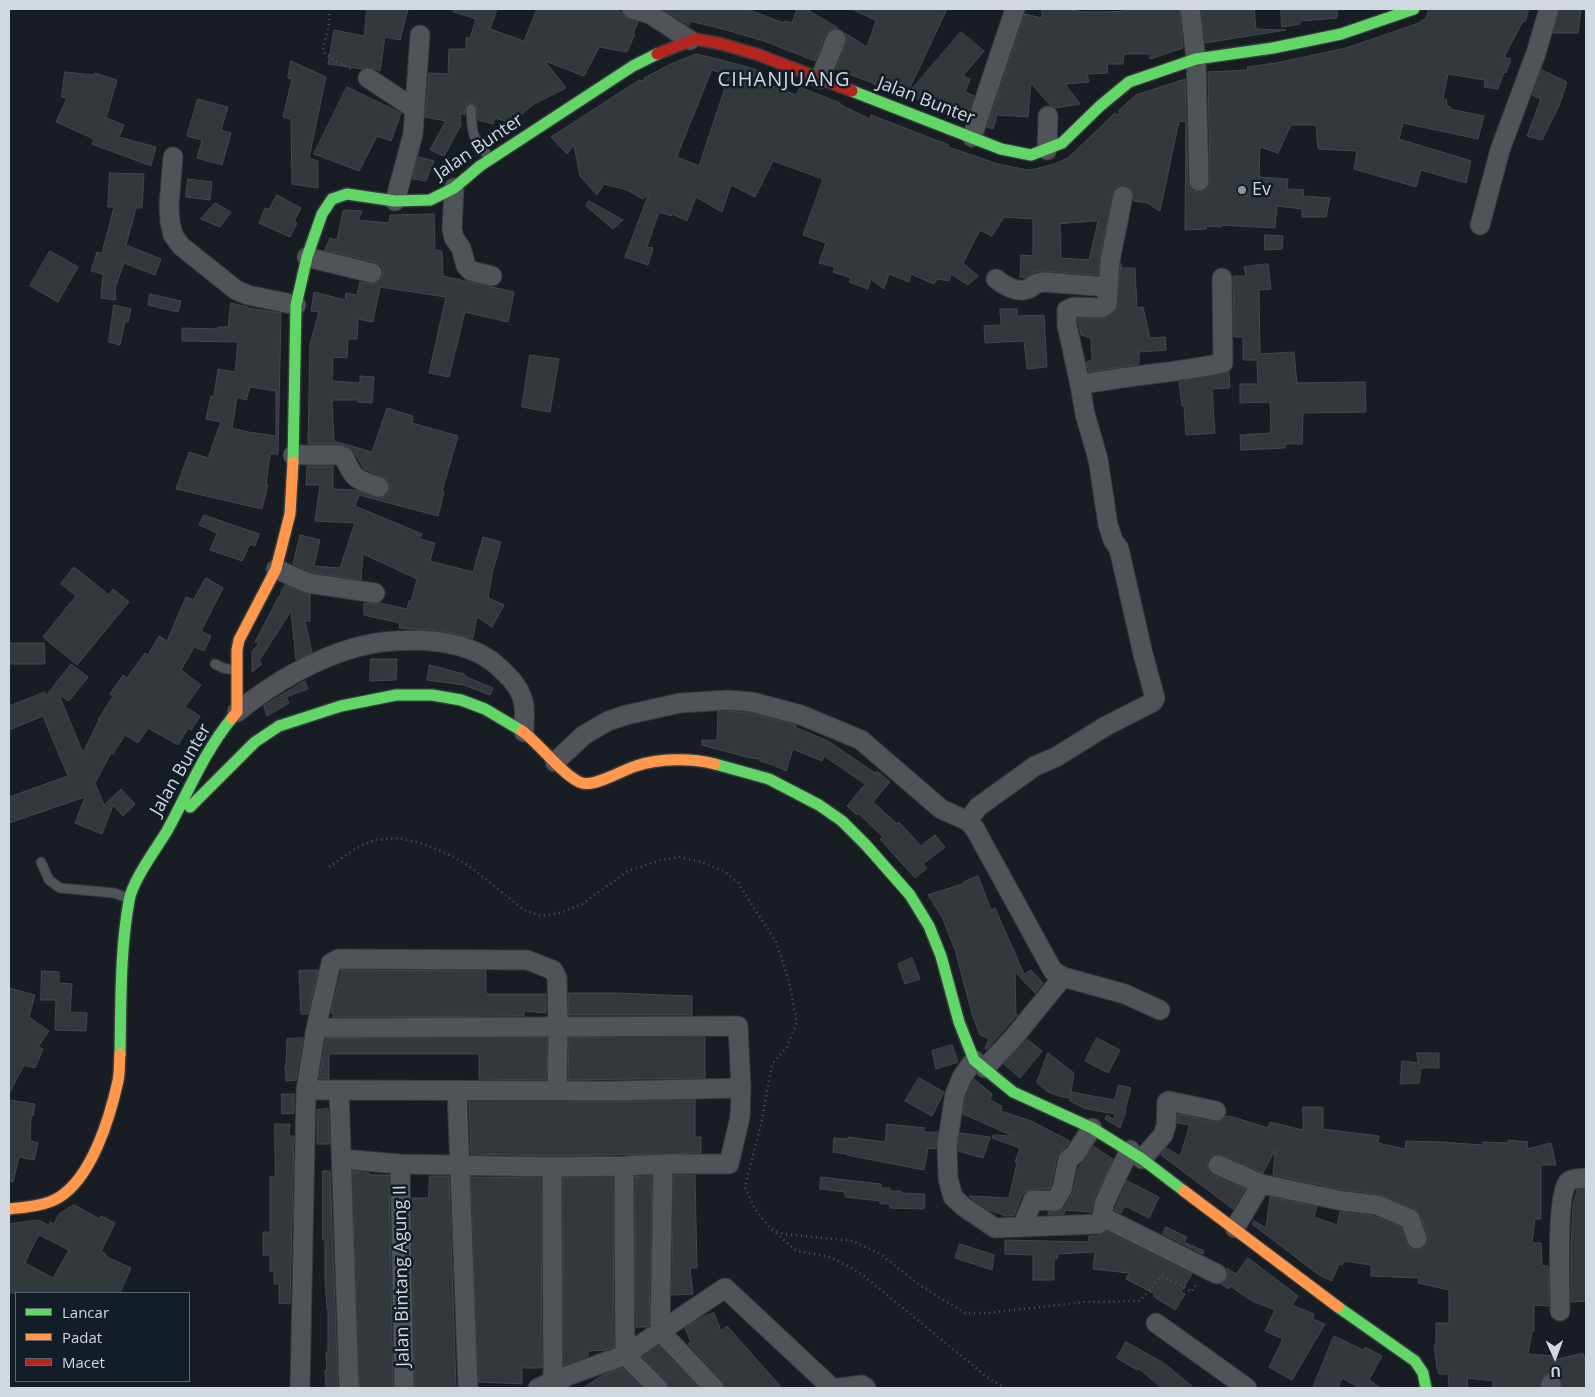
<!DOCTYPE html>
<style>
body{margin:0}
#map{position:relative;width:1595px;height:1397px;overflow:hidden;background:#171d23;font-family:"Open Sans",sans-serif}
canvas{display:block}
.frame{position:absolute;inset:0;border:10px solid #d1d8e0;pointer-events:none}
.legend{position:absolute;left:15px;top:1292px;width:175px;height:90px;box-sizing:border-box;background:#121d28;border:1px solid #5e6872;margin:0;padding:6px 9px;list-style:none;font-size:15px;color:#d1d8e0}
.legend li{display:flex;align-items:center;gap:10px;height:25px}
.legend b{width:25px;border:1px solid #5e6872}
.north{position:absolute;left:1530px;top:1332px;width:50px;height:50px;-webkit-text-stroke:4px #121d28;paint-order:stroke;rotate:178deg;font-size:14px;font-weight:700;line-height:20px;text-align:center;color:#d1d8e0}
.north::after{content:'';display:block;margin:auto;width:18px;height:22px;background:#d1d8e0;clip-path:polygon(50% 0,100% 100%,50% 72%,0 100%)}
</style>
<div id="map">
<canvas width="1595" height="1397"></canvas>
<div class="frame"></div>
<ul class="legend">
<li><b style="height:6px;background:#63d668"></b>Lancar</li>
<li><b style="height:6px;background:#ff974d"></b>Padat</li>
<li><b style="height:6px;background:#b3261e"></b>Macet</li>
</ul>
<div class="north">U</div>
</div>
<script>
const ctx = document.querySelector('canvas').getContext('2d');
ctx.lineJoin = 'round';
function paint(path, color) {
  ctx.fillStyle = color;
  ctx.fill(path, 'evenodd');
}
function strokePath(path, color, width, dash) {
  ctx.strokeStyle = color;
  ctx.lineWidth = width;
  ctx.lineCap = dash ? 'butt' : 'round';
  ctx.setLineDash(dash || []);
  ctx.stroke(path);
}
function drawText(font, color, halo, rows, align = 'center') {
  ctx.font = font + ' "Open Sans",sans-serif';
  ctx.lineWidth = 5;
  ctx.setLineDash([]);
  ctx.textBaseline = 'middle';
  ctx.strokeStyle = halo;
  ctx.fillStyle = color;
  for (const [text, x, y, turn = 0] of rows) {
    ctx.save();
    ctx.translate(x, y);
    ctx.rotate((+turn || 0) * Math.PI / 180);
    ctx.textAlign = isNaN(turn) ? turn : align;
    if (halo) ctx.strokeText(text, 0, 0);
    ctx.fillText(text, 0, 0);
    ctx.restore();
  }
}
const building = new Path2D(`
 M367 9H408L400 40 385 37 380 71 369 67 362 69 328 64 334 30 364 36Z
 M454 9H497L490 29 524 41 537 9H613L621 12 624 16 629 20 638 22 633 34H635L627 52 599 47 584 76 545 61 566 88 534 104 511 123 495 118 493 124 478 120 476 105 471 103 467 104 465 109V115L460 113 461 125 444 156 430 150 446 121 425 117 429 73 448 74 449 49H466V38H470L476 19 454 12Z
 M663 9H747L784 23 785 21 792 23 797 9H806L838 28 829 30 826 34 815 61 764 41 726 30 690 21 689 25Z
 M852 9H947L906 96 836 69 846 43 847 38 845 33 867 47 876 21Z
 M1042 9H1065L1084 12H1108L1126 11V9H1179L1183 48 1150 59V54H1124L1123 64H1107L1108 73 1087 74 1089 82 1065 84 1080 104 1055 108 1050 105 1031 83 1028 117 997 115 993 129 987 127 1025 14 1042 18Z
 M1201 9H1254L1256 29 1286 30 1205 43Z
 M1281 9H1337V18L1300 21V24L1282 27Z
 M1429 9H1529L1525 22 1523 21 1504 57 1511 59 1506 73 1504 72 1498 89 1484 87 1485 80 1448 74 1443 98 1447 100 1446 106 1451 107 1450 109 1484 116 1478 139 1403 123 1399 139 1471 161 1466 183 1421 170 1416 187 1354 169 1357 151 1318 149 1316 125H1291L1278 153 1260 147 1259 177 1288 179 1287 189 1304 190 1303 196 1330 198 1326 217H1302V209L1277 206 1275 228 1221 225V227L1206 226V229L1185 230 1186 122 1179 121 1160 211 1147 203 1134 201 1133 192 1130 187 1126 185H1120L1114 189 1099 259 1098 275 1045 271 1035 272 1025 278 1020 277 1021 255 1033 256V219L1004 217 992 236 980 230 963 263 978 276 968 285 951 274 949 281 937 279 934 284 911 274 909 282 889 274 884 289 871 279 868 289 849 282 851 278 833 272 835 267 819 263 826 243 803 235 823 179 773 161 755 197 731 185 722 212 696 197 687 221 672 214 671 216 659 212 647 247 653 248 648 265 625 257 649 193 643 199 627 190 604 184 597 195 580 176 574 145 567 154 551 137 639 80 644 81V78L671 64 696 54 718 59 754 69 761 72 758 80 796 95 800 87 840 103 839 104 870 119 871 115 949 145 948 147 998 164 1028 170 1035 169 1054 164 1068 158 1115 113 1119 116V110L1136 95 1185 79 1188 181 1189 186 1193 191 1200 192 1205 190 1209 187 1210 181 1208 72 1248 70 1247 67 1276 63 1346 48 1419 23 1426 18ZM712 70 729 76 699 166 677 157ZM1098 221 1089 260 1061 258 1060 224Z
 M1560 9 1581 10 1578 33H1554Z
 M961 32 984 51 963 76 970 79 965 92 974 96 966 119 907 95Z
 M291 61 326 77 309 158 318 161V188L292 184 291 119 283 117 292 79 288 78Z
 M1542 70 1567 82 1559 106 1542 140 1527 136 1541 99 1532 95Z
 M65 72 94 75 95 73 117 80 106 118 124 125 119 137 156 147 151 166 92 144 94 139 56 122 67 98 62 97Z
 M347 87 401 113 391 141 377 136 359 171 314 154Z
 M198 99 228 107 221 130 231 133 222 165 197 158 202 140 187 136Z
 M418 157 434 161 426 181 413 179Z
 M110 173 144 174 142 208H136L126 245 161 259 155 275 124 263 115 288 116 300 101 298 103 274 91 271 97 252 102 253 114 207H108Z
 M188 179 212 182 210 200 186 197Z
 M277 195 301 208 294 221 297 223 290 237 259 223 265 208 269 209Z
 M589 201 623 220 613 229 586 206Z
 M215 203 231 212 220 227 201 219Z
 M348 210 362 211 358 220 389 223 390 215 434 214 435 250 442 251 443 276 514 292 508 322 465 312 449 377 429 373 446 297 380 287 373 322 358 319 357 339H348L347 358 333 357 332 381 360 383V376L374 377 372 403 358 402V400H332L334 441 372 452 387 408 413 416 412 423 458 436 442 491 444 492 438 516 359 495 355 506 422 534 420 539 435 543 430 561 473 572 483 537 501 542 492 574 488 598 504 605 492 627 477 617 473 638 442 631 399 628 400 623 364 615V603H380L407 609 409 601H411L417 579 363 554 361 580 311 572 293 564 300 535 320 540 314 566 340 568 355 523 315 521 320 485H306L307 466H333V489L354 490 381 498 387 495 390 490V484L387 479 364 469 354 452 348 447 339 444H308L310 344 319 312 311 311 314 292 345 300 346 293 357 295 360 282 375 284 380 281 383 275V269L380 265 375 262 325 250 330 238 337 240 343 211Z
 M1265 235 1283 236 1282 249 1265 250Z
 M50 251 78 267 58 302 30 286Z
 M1121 264V268H1135L1137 308 1143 307 1150 338 1165 337 1166 350 1139 352V364L1089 372 1086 362 1092 360 1091 338 1081 335 1078 318 1101 319 1107 317 1116 310Z
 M1268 264 1271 289 1259 290 1260 354 1294 352 1297 383 1365 382 1366 412 1303 413 1302 444H1285V448L1241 450 1240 435 1271 433 1270 402 1240 403V384H1258L1257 360H1243V337H1234L1233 276H1246L1244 267Z
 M150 294 181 301 178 312 148 305Z
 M231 303 248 307V308L281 313 278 454H270L266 485H268L262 509 176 489 189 452 208 458 221 422 206 419 211 396H214L218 369 235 372 238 342 182 341V328L218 329V327H228ZM250 387 276 391V436L248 432 232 428 237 397 246 400Z
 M114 305 131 309 128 322 125 321 120 345 109 342Z
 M1000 309H1017V316L1044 315 1047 367 1027 369 1024 341 985 343 984 326 1001 325Z
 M530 355 559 359 550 412 522 407Z
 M1229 372 1230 388 1212 389 1215 433 1186 435 1184 406H1182L1179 382Z
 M204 515 259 534 255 546 250 544 242 561 210 550 217 533 199 525Z
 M74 567 109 595 113 589 129 602 77 665 43 637 76 596 61 584Z
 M206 578 223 588 201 631 211 636 204 651 194 647 181 670 201 685 185 707 200 716 191 730 188 728 178 745 148 728 138 743 125 735 113 754 111 753 95 783 104 805 121 789 135 804 123 816 113 805 102 834 75 823 85 797 9 823V797L68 776 43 716 9 730V706L45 692V697L71 664 88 677 69 701 59 695 83 753 99 720H98L113 696 110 694 123 675 127 678 145 653 148 655 159 636 167 641 186 597 193 600Z
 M285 585 310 595V621H305L312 652 296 660 291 611 259 661 262 664 252 672V651L259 644 255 642 279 596H281V592Z
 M9 643H44L45 664H9Z
 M371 659H397L396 680 370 681Z
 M430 665 464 674V676L493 688 490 695 464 685 427 680Z
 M305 681 308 689 286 697 289 703 267 716 264 706Z
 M725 711 750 713 796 725 795 727 828 741 875 773 877 771 890 782 873 802 897 824 899 822 921 846 935 835 945 847 923 864 927 868 915 878 880 839 883 837 858 813 857 815 847 806 865 784 824 756 822 761 793 749 786 771 773 765 760 761V759L750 758 702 745V740H717L718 712Z
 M978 876 991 910 995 908 1024 974 1031 970 1043 983 1035 993 1015 972 1016 1014 1017 1015 986 1050 985 1048 989 1039 980 1035 973 1017 955 950 942 917 928 895 965 883 964 882Z
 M912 958 920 979 905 984 898 964Z
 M311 970H318L308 1014H301L299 971Z
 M342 970 486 971V994H546V1013L524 1011V1016L333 1017V1013H331Z
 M42 971 59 972V983L72 984 70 1012 87 1013 86 1031 55 1030 56 1000H41Z
 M9 988 35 995 29 1017 49 1031 38 1047 43 1049 35 1068 24 1065 9 1094Z
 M569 993H616L692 996V1015H569Z
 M705 1037V1078L568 1080 569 1038Z
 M303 1038 296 1080 286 1081 285 1066H286L287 1039Z
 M547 1038 546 1080 479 1079V1054H329V1079H319L326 1039Z
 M1097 1038 1120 1050 1108 1073 1085 1061Z
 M1027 1039 1042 1051 1020 1078 1004 1064Z
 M952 1045 958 1062 936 1069 932 1051Z
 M1048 1053 1074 1073 1070 1098 1059 1096 1048 1092 1037 1083Z
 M1417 1053H1439V1068H1421L1419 1083 1400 1084 1402 1061 1418 1063Z
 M919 1078 944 1092 932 1116 905 1101Z
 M974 1079 992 1094 990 1100 1002 1106 1001 1111 1031 1121 1070 1141 1057 1157 1051 1185 1049 1189H1034L1026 1191 1021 1197 1014 1216H1004V1215L988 1210 969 1196 1009 1198 1017 1163 1015 1162 1020 1148 992 1138 993 1135 1013 1136 963 1114 966 1097Z
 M1119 1085 1131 1088 1125 1110 1126 1111 1120 1128 1105 1119 1107 1115 1113 1119 1116 1114 1086 1109 1070 1101 1071 1092 1114 1100Z
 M282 1094H294V1113L282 1114Z
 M9 1100 35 1104 33 1116 31 1115 30 1141 38 1143 34 1160 19 1157 13 1182 9 1181Z
 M695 1100V1137H701V1153L552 1156 471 1154 469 1102H613Z
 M1303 1107H1323V1129L1379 1136 1378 1143 1405 1149 1406 1141 1441 1142 1483 1145V1142L1508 1143V1140L1528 1142 1527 1149 1551 1143 1556 1165H1541V1219H1535L1532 1243H1541L1542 1266H1548L1549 1306 1534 1305V1331H1532L1528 1354 1554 1356V1360L1583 1353 1586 1366V1388H1562L1560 1378 1557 1375 1551 1373 1546 1374 1542 1378 1540 1388H1493V1381L1467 1378 1468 1388H1449L1448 1374H1439L1437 1369 1434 1345 1436 1344V1323H1449V1290L1418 1283 1419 1278 1371 1276V1265L1345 1261 1342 1265 1339 1264 1332 1281 1319 1275 1252 1224 1254 1221 1266 1228 1270 1197 1317 1207 1314 1217 1337 1225 1340 1212 1374 1216 1401 1227 1409 1247 1414 1250H1420L1426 1246 1428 1241V1236L1420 1215 1414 1209 1379 1194 1345 1190 1273 1175 1275 1150 1263 1173 1222 1155 1216 1154 1211 1156 1208 1160 1207 1167 1209 1172 1213 1175 1245 1189 1233 1209 1161 1155 1166 1148 1180 1156 1190 1125 1177 1123 1178 1114 1214 1122 1220 1121 1226 1116 1233 1117 1268 1128 1270 1122 1303 1130Z
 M328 1109 330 1144H317V1110Z
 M275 1124H290L289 1136H294L290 1304 279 1303V1284H274V1271H270V1255H263V1232H270V1177H275Z
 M887 1124 925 1128 923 1132H938L936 1149 928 1148 924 1170 847 1155V1154L833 1152 834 1138 848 1139V1137L885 1142Z
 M960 1133 990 1137 983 1158 958 1151Z
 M1093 1146 1113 1159 1095 1197 1091 1212 1065 1210 1064 1214 1048 1215V1212L1060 1211 1065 1207 1073 1192 1078 1169Z
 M323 1171H330L338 1388H326L325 1370H327L326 1352H328V1309H327L325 1278V1240H323Z
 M353 1171 369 1173V1175H389L393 1388H360Z
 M674 1175H695L697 1268H690L693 1294 672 1295Z
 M430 1176H449L456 1388H415L412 1198H428Z
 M652 1176 649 1325 647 1327H636L635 1177Z
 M471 1177 541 1178 542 1368H522V1384L479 1382Z
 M613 1177 614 1347 606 1350 588 1351V1356L564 1365 563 1178Z
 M821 1177 881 1184V1188H890V1191H901V1193L925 1194 924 1209 890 1208V1204H880V1201L845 1197V1192L820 1189Z
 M1127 1181 1159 1197 1149 1218 1125 1206 1121 1213 1115 1210Z
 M1586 1189V1301L1571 1302V1243L1573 1206 1577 1190Z
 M74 1205 100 1219 101 1216 115 1223 101 1251 106 1254 105 1256 131 1268 120 1293H9V1224L38 1220 49 1225 50 1222 54 1224 59 1214ZM39 1235 69 1250 53 1278 25 1263Z
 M1166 1227 1187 1237 1184 1242 1204 1251 1203 1254 1163 1234Z
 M1106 1231 1192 1274 1181 1292 1185 1294 1175 1310 1153 1296 1155 1294 1126 1279 1129 1273 1093 1269 1095 1252 1058 1254 1057 1259 1054 1258V1280H1033V1255L1005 1254V1240L1088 1242 1089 1236H1097Z
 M960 1244 994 1255 992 1270 955 1258Z
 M1248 1258 1298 1296 1292 1305 1314 1314 1313 1319 1325 1324 1292 1380 1269 1367 1283 1339 1265 1331 1275 1310 1252 1301 1230 1286 1229 1289 1221 1284 1227 1279V1268L1236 1274Z
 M714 1313 721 1331 727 1326 782 1388H725L722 1380 688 1344 691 1342 685 1328 700 1318Z
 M1334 1336 1363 1350 1365 1347 1382 1356 1369 1380 1381 1388H1360L1342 1378 1338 1388H1313Z
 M1126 1342 1164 1363 1194 1388H1162L1138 1368 1137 1370 1117 1358Z
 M659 1346 670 1358 699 1388H669L666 1380 643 1357Z
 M622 1368 642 1388H583L601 1376Z`);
const path = new Path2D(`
 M329 9V25L323 48V52L337 62 353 70
 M329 867 356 848 375 840 399 838 424 844 446 853 468 865 524 910 541 916 560 913 582 904 628 871 661 860 680 857 701 862 724 871 738 883 776 942 789 981 797 1022 787 1047 772 1064 762 1120 745 1187 755 1209 771 1229 784 1234 853 1241 880 1254 924 1288 965 1313H988L1084 1302 1140 1301 1161 1276 1181 1285 1191 1292 1198 1283
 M772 1230 797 1251 827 1256 848 1266 864 1276 987 1377 1005 1388`);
const lane = new Path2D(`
 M471 109C472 135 472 137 489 157
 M215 664 223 668 234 670
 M41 862 49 880 60 888 114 893 128 898`);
const street = new Path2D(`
 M632 9 650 14 690 40
 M1190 9 1196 59 1199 181
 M368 78 415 109
 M820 79 836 39
 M972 137 1015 9
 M1047 150 1048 116
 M173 157 169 205 170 222 173 235 181 246 236 290 248 295 296 305
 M454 188 452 229 454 238 461 248 466 266 471 271 492 276
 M395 201 413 134 420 35
 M1480 225 1500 150 1536 53 1549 9
 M307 257 372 273
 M996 279C1005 286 1019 294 1030 288 1035 284 1038 282 1045 282L1108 287
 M1080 385 1067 325V310L1074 307 1101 308 1107 304 1110 261 1123 196
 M293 455H339L344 457C354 480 356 479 379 487
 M276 569 308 583 375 593
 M237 712C272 684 314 659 357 647 395 637 453 636 487 658 494 662 499 667 505 673 514 681 522 693 524 705 525 713 524 723 524 732
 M555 762 584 735 608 721 626 715 680 703 728 700 752 702 801 715 861 740 941 809 968 821 975 829 1053 971 1063 977 1125 994 1160 1010
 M968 821 978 807 1035 766 1056 757 1106 726 1153 702 1155 698 1143 654 1119 549 1113 540 1108 525 1098 459 1085 414 1080 385C1127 375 1176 373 1223 363L1222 278
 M316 1028 738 1026 741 1088 740 1117 729 1164H663L624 1166 552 1167 400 1164 342 1159
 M974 1060 962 1077 955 1094 947 1145 948 1178 953 1197 964 1207 995 1228 1098 1224C1104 1216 1102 1211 1105 1202 1113 1184 1121 1167 1130 1150
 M985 1068 1014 1037 1063 977
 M306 1090H339L349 1388
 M339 1090 613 1091 741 1088
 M457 1090 468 1388
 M1142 1159 1163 1135 1166 1126 1167 1102 1169 1101 1216 1111
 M400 1164 404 1388
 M663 1164 660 1331 714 1388
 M1218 1165 1261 1184
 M624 1166 625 1355 658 1388
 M552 1167 553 1381 560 1388
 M1103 1217 1217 1274
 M1022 1227 1033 1200 1055 1201 1062 1189 1068 1160 1075 1154 1092 1128
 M1235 1228 1261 1184 1343 1201 1377 1205 1410 1219 1417 1239
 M1560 1311C1560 1289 1556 1195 1568 1182 1572 1178 1581 1179 1586 1178
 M1156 1323 1247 1388
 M300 1388 306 1090 316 1028 331 963 339 959 527 960 553 970 557 978 558 1026 557 1091
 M538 1388 553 1381 625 1355 725 1288 832 1388
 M839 1388 862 1385 866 1388
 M1551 1388V1384`);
const fast = new Path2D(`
 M852 91 1001 149 1031 155 1062 143 1100 106 1129 82 1196 59 1273 48 1341 34 1414 9
 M293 462 296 305 307 257 322 214 332 199 347 194 395 201 430 200 454 188 480 166 633 66 657 54
 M715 764 769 779 819 805 842 821 866 845 910 895 929 926 941 956 959 1022 974 1060 1013 1092 1092 1128 1142 1159 1184 1191
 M190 807 255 742 279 726 341 706 396 695H432L461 700 485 709 522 731
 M120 1054C121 1003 120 951 129 901 132 881 156 849 167 831 188 793 204 752 232 718
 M1338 1307 1415 1361 1423 1373 1426 1388`);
const slow = new Path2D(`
 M232 718 237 712V650L239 640 276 569 290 514 293 462
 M522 731C538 742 565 778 582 783 595 787 622 770 636 766 659 758 692 758 715 764
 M1184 1191 1338 1307
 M9 1209C25 1207 44 1206 58 1198 92 1178 110 1117 118 1081 120 1072 119 1062 120 1054`);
const jam = new Path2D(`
 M657 54 695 39 722 44 759 55 852 91`);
const markers = [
 [1242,190,5,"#90979e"]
];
const streetNames = [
 ["Jalan Bunter",926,101,21],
 ["Jalan Bunter",479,147,-34],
 ["Jalan Bunter",181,770,-60],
 ["Jalan Bintang Agung II",402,1276,-91]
];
const poiNames = [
 ["Ev",1252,190]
];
const quarterNames = [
 ["CIHANJUANG",784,80]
];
paint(building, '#32383c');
strokePath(building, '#42494e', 1);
strokePath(lane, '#353a3e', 11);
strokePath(street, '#353a3e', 21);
strokePath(fast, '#353a3e', 14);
strokePath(slow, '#353a3e', 14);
strokePath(jam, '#353a3e', 14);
strokePath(path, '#52575c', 2.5, [1, 4]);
strokePath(lane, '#505459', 9);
strokePath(street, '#505459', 19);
strokePath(fast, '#63d668', 11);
strokePath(slow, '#ff974d', 11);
strokePath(jam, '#b3261e', 11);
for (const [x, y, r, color] of markers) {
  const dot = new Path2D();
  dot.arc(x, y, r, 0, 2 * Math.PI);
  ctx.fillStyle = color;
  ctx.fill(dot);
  strokePath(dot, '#121d28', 2);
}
drawText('18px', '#d1d8e0', '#121d28', streetNames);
drawText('18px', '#d1d8e0', '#121d28', poiNames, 'left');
ctx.letterSpacing = '1px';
drawText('20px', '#d1d8e0', '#121d28', quarterNames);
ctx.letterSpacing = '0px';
</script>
